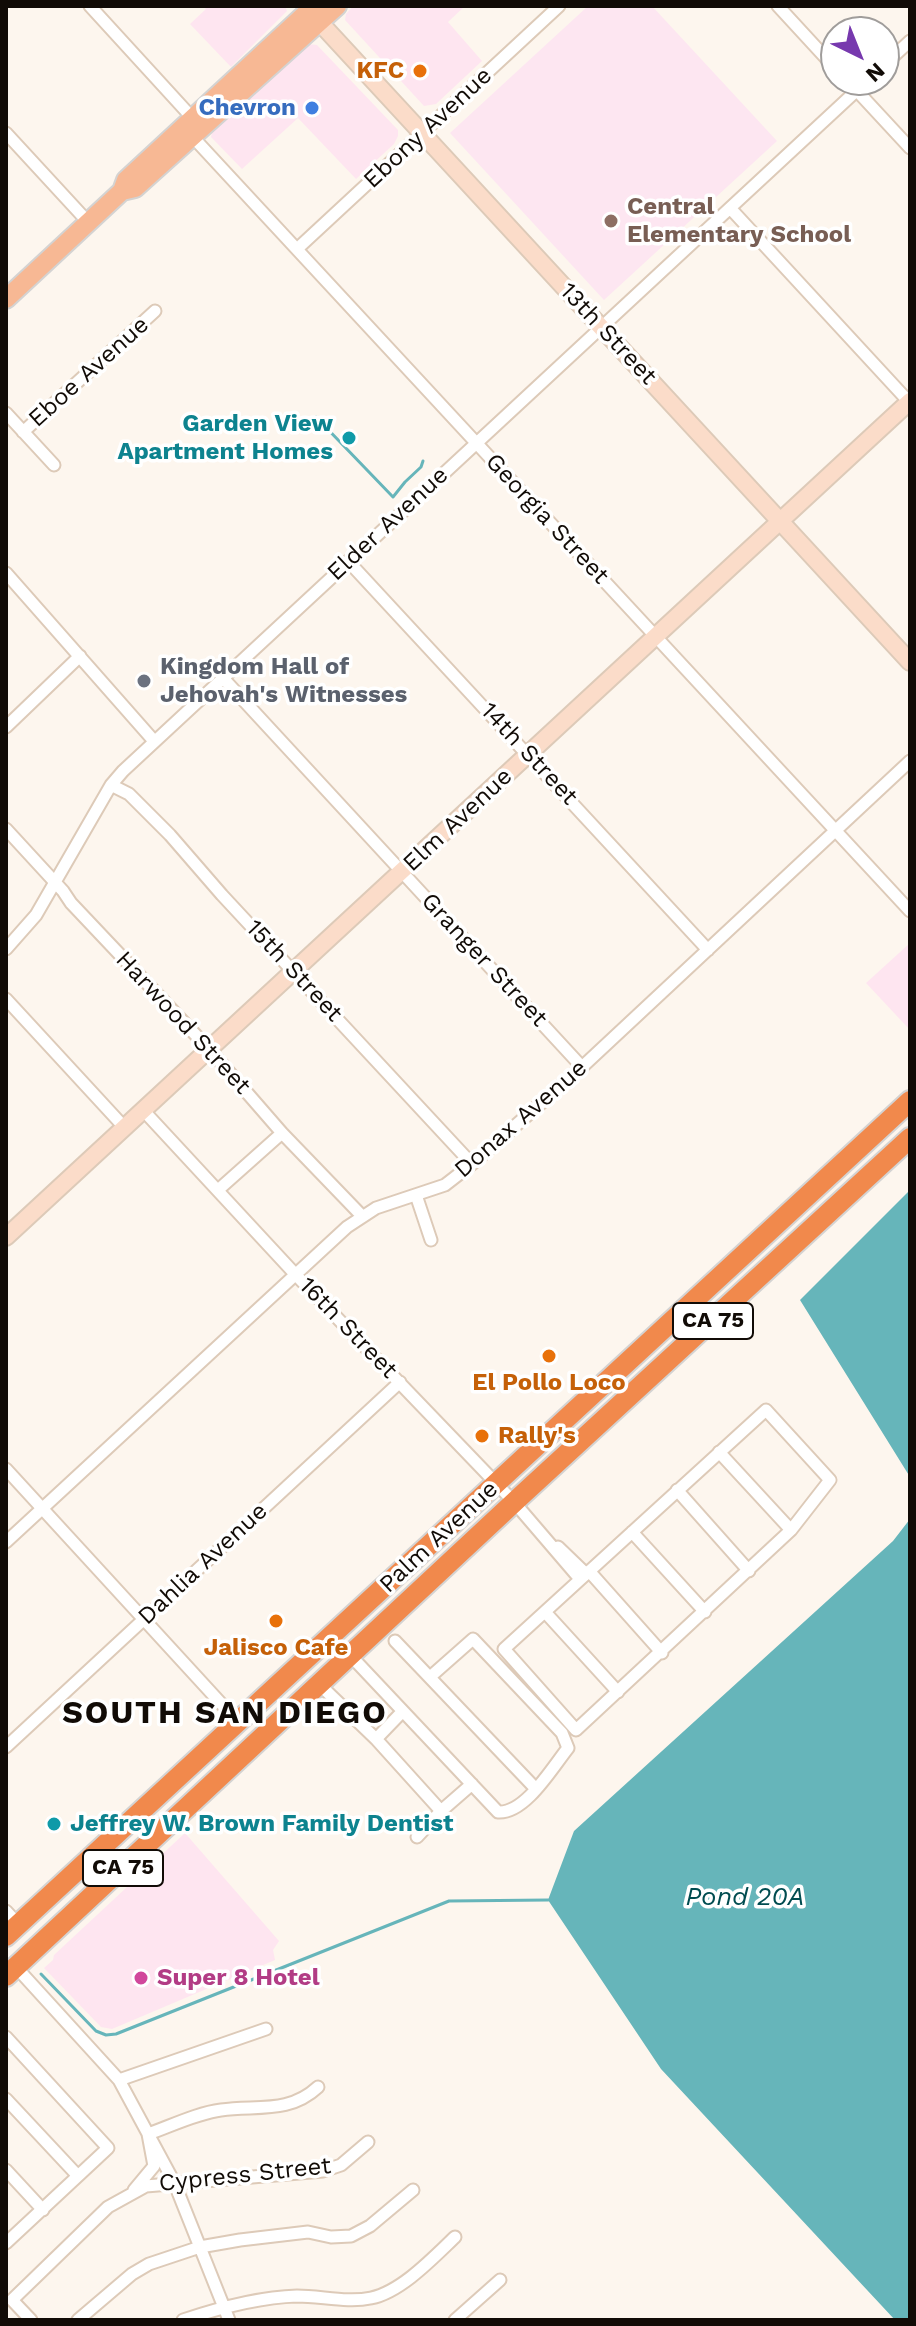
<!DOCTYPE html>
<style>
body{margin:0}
#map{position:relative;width:916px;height:2326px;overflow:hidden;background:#fdf6ee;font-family:"Work Sans",sans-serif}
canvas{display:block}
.frame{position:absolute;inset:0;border:8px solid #110b06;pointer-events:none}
.north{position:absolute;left:820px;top:16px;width:80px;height:80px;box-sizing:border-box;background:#fff;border:2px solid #a09d9b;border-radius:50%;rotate:137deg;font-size:22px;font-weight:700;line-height:32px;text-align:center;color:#110b06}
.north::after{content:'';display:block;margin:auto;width:28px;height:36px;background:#7739ae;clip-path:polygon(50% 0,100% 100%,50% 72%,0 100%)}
</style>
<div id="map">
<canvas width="916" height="2326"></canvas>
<div class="frame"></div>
<div class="north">N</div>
</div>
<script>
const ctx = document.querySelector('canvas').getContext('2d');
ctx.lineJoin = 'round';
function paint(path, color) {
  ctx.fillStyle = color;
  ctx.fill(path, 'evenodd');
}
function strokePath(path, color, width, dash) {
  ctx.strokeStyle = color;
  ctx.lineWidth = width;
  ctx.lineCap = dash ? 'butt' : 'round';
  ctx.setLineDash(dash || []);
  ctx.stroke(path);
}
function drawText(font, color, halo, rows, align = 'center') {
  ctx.font = font + ' "Work Sans",sans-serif';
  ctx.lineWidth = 7;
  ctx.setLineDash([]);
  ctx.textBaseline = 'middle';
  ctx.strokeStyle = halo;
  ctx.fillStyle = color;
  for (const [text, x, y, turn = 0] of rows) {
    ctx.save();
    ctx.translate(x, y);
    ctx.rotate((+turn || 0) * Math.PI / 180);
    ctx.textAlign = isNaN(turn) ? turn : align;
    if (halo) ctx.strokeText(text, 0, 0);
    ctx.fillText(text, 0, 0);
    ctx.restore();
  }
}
const commercial = new Path2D(`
 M203 6H285L287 11 231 67 190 24 206 9Z
 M353 6H465L448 22 482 61 436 104 424 106 345 20 346 14Z
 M308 44 317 45 398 130V136L394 144 356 179 298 118 242 169 211 137 212 133Z
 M910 943V1030L866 983Z
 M185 1833 279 1941 273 1950 275 1960 112 2029 101 2027 44 1968 53 1960 54 1955Z`);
const education = new Path2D(`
 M588 6H652L777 141 604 300 450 133Z`);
const water = new Path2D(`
 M910 1190V1477L800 1300Z
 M910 1519V2320H895L661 2069 548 1900 574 1831 893 1541Z`);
const stream = new Path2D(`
 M316 417 393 497 405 482 421 467 423 461
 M41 1974 96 2031 106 2035 116 2034 449 1901 548 1900`);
const street = new Path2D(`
 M90 6 197 123
 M778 6 836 69
 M884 65 910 41
 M847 80 910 148
 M6 133 88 222
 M190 134 910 911
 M730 208 910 403
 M297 249 559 6
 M6 413 54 465
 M23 432 155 311
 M348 561 708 950
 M6 573 154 741
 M222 677 582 1067
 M6 727 80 656
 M111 785 129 794 170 835 222 895 472 1164
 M6 829 63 891 71 903 209 1049 282 1133 362 1216
 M6 949 36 915 111 785 123 771 868 80
 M6 999 124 1127
 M143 1110 295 1274 514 1502 580 1579
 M218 1190 282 1133
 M416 1195 431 1240
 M766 1410 830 1480 791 1530 576 1730 504 1649Z
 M719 1452 791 1530
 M6 1469 238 1722
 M677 1490 749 1571
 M632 1532 705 1612
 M6 1542 347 1227 376 1208 445 1185 472 1164 582 1067 910 761
 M558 1547 586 1574
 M589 1571 662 1653
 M545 1612 618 1692
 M395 1641 536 1789
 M350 1655 498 1812C525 1814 552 1768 568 1748L562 1733 473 1639 430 1677
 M320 1685 376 1739 441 1811
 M376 1739 402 1712
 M6 1747 400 1382
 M417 1837 441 1811 472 1784
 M6 1911 18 1924
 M16 1967 119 2080 174 2182 229 2320
 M6 2037 108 2148 6 2243
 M119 2080 266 2029
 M6 2099 78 2176
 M6 2170 43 2210
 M134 2190 154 2166 148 2134C171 2126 197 2113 221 2110 257 2105 289 2114 318 2087
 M31 2320 12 2300 108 2207 146 2186 323 2171 341 2165 368 2142
 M78 2320 132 2274 149 2264 200 2247 240 2240 308 2232 331 2237 351 2236 370 2226 413 2190
 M183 2320C219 2308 259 2297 297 2296 321 2296 348 2303 371 2298 401 2292 433 2258 455 2237
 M455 2320 500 2280`);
const secondary = new Path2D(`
 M312 14 910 662
 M6 1237 910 401`);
const primary = new Path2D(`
 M122 191 135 188 337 6
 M6 299 122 191 126 180 314 6`);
const highway = new Path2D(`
 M6 1936 910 1101
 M6 1976 524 1493 910 1138`);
const markers = [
 [420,71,8,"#e8710a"],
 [312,108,8,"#3f7fe0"],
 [611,221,8,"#8d6e63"],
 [349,438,8,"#0f9aa8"],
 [144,681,8,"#6b7280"],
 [549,1356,8,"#e8710a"],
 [482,1436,8,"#e8710a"],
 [276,1621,8,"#e8710a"],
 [54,1824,8,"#0f9aa8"],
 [141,1978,8,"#d1479c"]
];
const shields = [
 [713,1321,80],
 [123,1868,80]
];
const shieldNames = [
 ["CA 75",713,1321],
 ["CA 75",123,1868]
];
const foodNames = [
 ["KFC",404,71,"right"],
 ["El Pollo Loco",549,1383],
 ["Rally's",498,1436,"left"],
 ["Jalisco Cafe",276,1648]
];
const shopNames = [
 ["Chevron",296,108]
];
const streetNames = [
 ["Ebony Avenue",428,128,-43],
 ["13th Street",608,334,47],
 ["Eboe Avenue",89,372,-42],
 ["Georgia Street",547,519,47],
 ["Elder Avenue",388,524,-43],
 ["14th Street",529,754,47],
 ["Elm Avenue",458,820,-43],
 ["Granger Street",484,960,47],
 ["15th Street",294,971,47],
 ["Harwood Street",183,1023,47],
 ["Donax Avenue",521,1119,-41],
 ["16th Street",348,1328,46],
 ["Palm Avenue",439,1537,-43],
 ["Dahlia Avenue",203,1564,-43],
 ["Cypress Street",245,2175,-6]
];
const educationNames = [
 ["Central",627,207],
 ["Elementary School",627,235]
];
const cultureNames = [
 ["Garden View",333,424],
 ["Apartment Homes",333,452],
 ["Jeffrey W. Brown Family Dentist",70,1824,"left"]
];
const worshipNames = [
 ["Kingdom Hall of",160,667],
 ["Jehovah's Witnesses",160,695]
];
const hotelNames = [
 ["Super 8 Hotel",157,1978]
];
const waterNames = [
 ["Pond 20A",745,1897]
];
const districtNames = [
 ["SOUTH SAN DIEGO",225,1714]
];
paint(commercial, '#fee5f0');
paint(education, '#fde6f1');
paint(water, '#66b5ba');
strokePath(stream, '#66b5ba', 3);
strokePath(street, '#ddcab8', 15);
strokePath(secondary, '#ddcab8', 20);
strokePath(primary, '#d4d3d2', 22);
strokePath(highway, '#d4d3d2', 24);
strokePath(street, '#fff', 11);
strokePath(secondary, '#fbdcc9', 16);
strokePath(primary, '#f7b894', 18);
strokePath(highway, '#f1894c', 20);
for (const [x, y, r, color] of markers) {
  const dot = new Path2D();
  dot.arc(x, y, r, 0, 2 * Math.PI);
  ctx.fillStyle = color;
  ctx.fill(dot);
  strokePath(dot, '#fff', 3);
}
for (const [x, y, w] of shields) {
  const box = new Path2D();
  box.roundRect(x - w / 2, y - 18, w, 36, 6);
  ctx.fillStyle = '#fff';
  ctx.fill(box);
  strokePath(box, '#110b06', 2);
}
drawText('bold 22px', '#110b06', null, shieldNames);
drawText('bold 24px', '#c56008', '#fff', foodNames);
drawText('bold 24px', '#366cbe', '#fff', shopNames, 'right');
drawText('24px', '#110b06', '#fff', streetNames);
drawText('bold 24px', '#785e54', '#fff', educationNames, 'left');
drawText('bold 24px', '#0d838f', '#fff', cultureNames, 'right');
drawText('bold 24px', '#5b616d', '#fff', worshipNames, 'left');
drawText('bold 24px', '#b23c85', '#fff', hotelNames, 'left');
drawText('italic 26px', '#004c50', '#fff', waterNames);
ctx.letterSpacing = '2px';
drawText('bold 32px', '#110b06', '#fff', districtNames);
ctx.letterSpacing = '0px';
</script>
